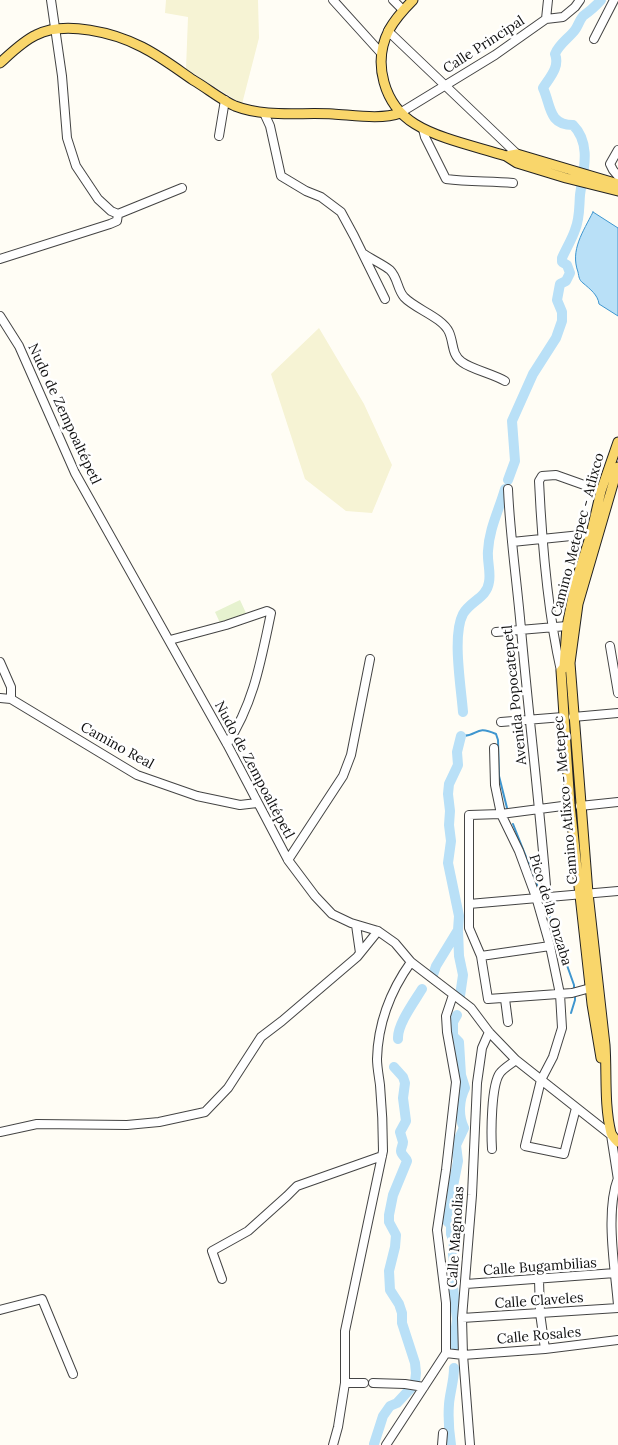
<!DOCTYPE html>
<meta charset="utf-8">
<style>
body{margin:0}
canvas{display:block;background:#fffdf5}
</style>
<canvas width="618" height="1445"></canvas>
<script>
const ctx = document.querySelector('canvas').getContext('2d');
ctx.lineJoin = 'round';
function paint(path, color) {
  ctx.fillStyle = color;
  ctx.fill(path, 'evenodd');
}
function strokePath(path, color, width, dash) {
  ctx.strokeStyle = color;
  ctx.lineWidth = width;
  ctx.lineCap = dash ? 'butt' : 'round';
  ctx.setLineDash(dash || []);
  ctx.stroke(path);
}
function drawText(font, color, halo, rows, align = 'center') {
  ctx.font = font + ' Lora,serif';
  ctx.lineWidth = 5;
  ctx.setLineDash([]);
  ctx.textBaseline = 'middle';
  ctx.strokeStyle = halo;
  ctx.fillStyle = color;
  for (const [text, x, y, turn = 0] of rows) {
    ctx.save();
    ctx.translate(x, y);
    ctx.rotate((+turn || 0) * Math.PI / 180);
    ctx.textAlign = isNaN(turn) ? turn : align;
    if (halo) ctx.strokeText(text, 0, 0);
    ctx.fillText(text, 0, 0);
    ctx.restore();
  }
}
const farmland = new Path2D(`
 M166 0H258L259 38 242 104 186 69 188 17 165 13Z
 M319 328 364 404 392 465 372 513 346 511 305 479 271 374Z`);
const pitch = new Path2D(`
 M240 600 246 613 221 625 215 612Z`);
const water = new Path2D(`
 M593 212 618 228V316L599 304C598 295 590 289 583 283 579 280 579 277 578 272 570 250 583 232 593 212Z`);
const stream = new Path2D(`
 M461 736C479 737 474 724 496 734L498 740 499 776 507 808
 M513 824 540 892
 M547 909 574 985V990
 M571 1013 575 1000V996`);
const river = new Path2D(`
 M508 480 515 461 512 421 533 374 556 338 562 321V312L557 300 560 284 566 281 570 273 567 265 562 262V258C566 249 572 239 575 230 580 218 579 207 580 195 583 172 592 144 573 125 548 125 551 105 543 88 550 77 560 67 555 54 559 44 568 39 575 30 578 26 579 21 583 16 590 11 595 7 601 0
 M463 712C461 686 452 635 463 614 470 601 487 598 489 582 491 572 487 561 488 551 489 529 499 510 505 489
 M458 930 459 956 463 975 460 996
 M433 975 436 966 458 930 459 916 448 863 451 841 449 825 450 811 448 794 449 784 458 765 457 752 461 736
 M398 1039C397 1025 414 1002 422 989
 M455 1350 453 1336 456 1327 457 1319 453 1287 455 1273 453 1254 454 1242 451 1234V1225L445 1219 451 1205 453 1186 458 1161 456 1145 464 1128C458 1116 459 1100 465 1088L461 1075 459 1042 453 1036V1022L457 1015
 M374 1444 383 1416 390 1406 397 1403 411 1388 415 1382 416 1373 415 1363 402 1323V1313L399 1304 390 1290 389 1271 395 1247 396 1235 389 1222V1215L393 1195 407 1161C406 1157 401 1155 401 1151 401 1148 403 1145 403 1142L400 1132 406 1121 403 1098 405 1083 403 1077 394 1067
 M451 1445C449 1432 448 1418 449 1404 450 1392 454 1381 454 1368`);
const minor = new Path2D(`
 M51 0 62 76 67 138 76 166 98 199 111 211 118 214 182 188
 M333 0 381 53
 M393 0 403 10
 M546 19 548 0
 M388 31 517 154V157
 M594 39 614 0
 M264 113 270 126 281 176 306 191 321 197 341 212 354 236 385 299
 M400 113 495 55 546 19 563 17 575 7 580 0
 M423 129 425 137 446 179C468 182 490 181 513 183
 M219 136 225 100
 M618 150 610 164 613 170 618 176
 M364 254C371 259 384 265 390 270 398 278 397 289 404 297 415 309 442 317 449 332 454 343 451 354 462 362 471 369 493 374 505 381
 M0 259 110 224 117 221 118 214
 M0 316 19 346 75 473 227 744 288 860 315 896 332 914 351 923 378 931 395 943 411 962 471 1008 489 1032 516 1060 611 1135 618 1180
 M508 489C510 536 517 582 521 629 529 719 540 808 547 898
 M512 542 591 534
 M496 632 567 626
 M170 640 226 625 267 611 271 613C261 660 254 703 227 744
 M610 646 618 693
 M0 662 11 687V699
 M561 671C547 609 542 544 539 481L542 476 556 475 601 491
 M0 698 11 699 137 775 197 796 240 805 257 803
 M573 717 618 713
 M501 722 563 717
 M494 748 495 785 501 814 519 851 536 897 550 946 560 994 562 1028 553 1057 541 1080 525 1146 564 1154 576 1108
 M570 805 501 814 469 815V928L481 956 488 999 572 993 594 987
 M580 806 618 802
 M288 860 343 776 351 755 370 659
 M469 904 618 891
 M356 925 360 953
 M481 956 550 946
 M505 999 508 1022
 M0 1132 37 1124 127 1125 159 1122 205 1112 228 1088 261 1037 282 1021 357 957 378 931
 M492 1149C491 1133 491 1085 500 1073 504 1068 511 1064 516 1060
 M618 1178C605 1212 615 1268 618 1305
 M222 1279 212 1251 248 1231 287 1196 297 1186 382 1156
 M539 1280 540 1313 545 1349
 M466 1284 615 1273
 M0 1310 42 1299 73 1374
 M462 1318 618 1308
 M446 1353V1303L437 1230 446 1170 456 1082 447 1032 446 1016 453 995
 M345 1383H364
 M373 1383 405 1384 424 1387
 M333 1445 338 1427 345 1383V1331L383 1151C383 1129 382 1107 380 1085 379 1077 377 1067 377 1059 378 1024 391 990 411 962
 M386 1445 446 1353 463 1355 545 1349 618 1340
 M442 1445 443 1433
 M470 1445 463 1355 462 1318 472 1195 477 1083 482 1048 489 1032`);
const major = new Path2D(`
 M413 0C404 9 395 19 389 30 372 63 384 105 415 124 439 139 478 147 506 156L517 163 566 178 618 191
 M0 63C11 53 23 41 36 35 65 20 115 33 142 47 160 56 177 69 193 80 207 88 221 100 235 106 266 118 300 112 333 114 352 115 382 120 400 113
 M506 156 517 154 618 184
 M618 467 578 604 570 663 588 893 605 1045C607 1074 604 1104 611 1133 612 1136 615 1139 618 1142
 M601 1058 592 1004 570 805 561 671 564 667 567 626 576 581 591 534 601 491 618 442`);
const streetNames = [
 ["Calle Principal",484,45,-33],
 ["Nudo de Zempoaltépetl",64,414,65],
 ["Camino Metepec - Atlixco",578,535,-75],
 ["Avenida Popocatepetl",515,695,-96],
 ["Camino Real",117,746,29],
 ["Nudo de Zempoaltépetl",254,770,62],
 ["Camino Atlixco - Metepec",566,800,-95],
 ["Pico de la Onzaba",550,910,73],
 ["Calle Magnolias",456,1237,-86],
 ["Calle Bugambilias",540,1267,-4],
 ["Calle Claveles",539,1301,-4],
 ["Calle Rosales",539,1336,-5]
];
paint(farmland, '#f6f3d4');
paint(pitch, '#e6f2cf');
paint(water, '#b9e0f7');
strokePath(water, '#3f96cf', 1);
strokePath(stream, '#3f96cf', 2);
strokePath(river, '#b9e0f7', 10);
strokePath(minor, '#444', 10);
strokePath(major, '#222', 11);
strokePath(minor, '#fff', 8);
strokePath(major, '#f9d66b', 9);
drawText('14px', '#111', '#fff', streetNames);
</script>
